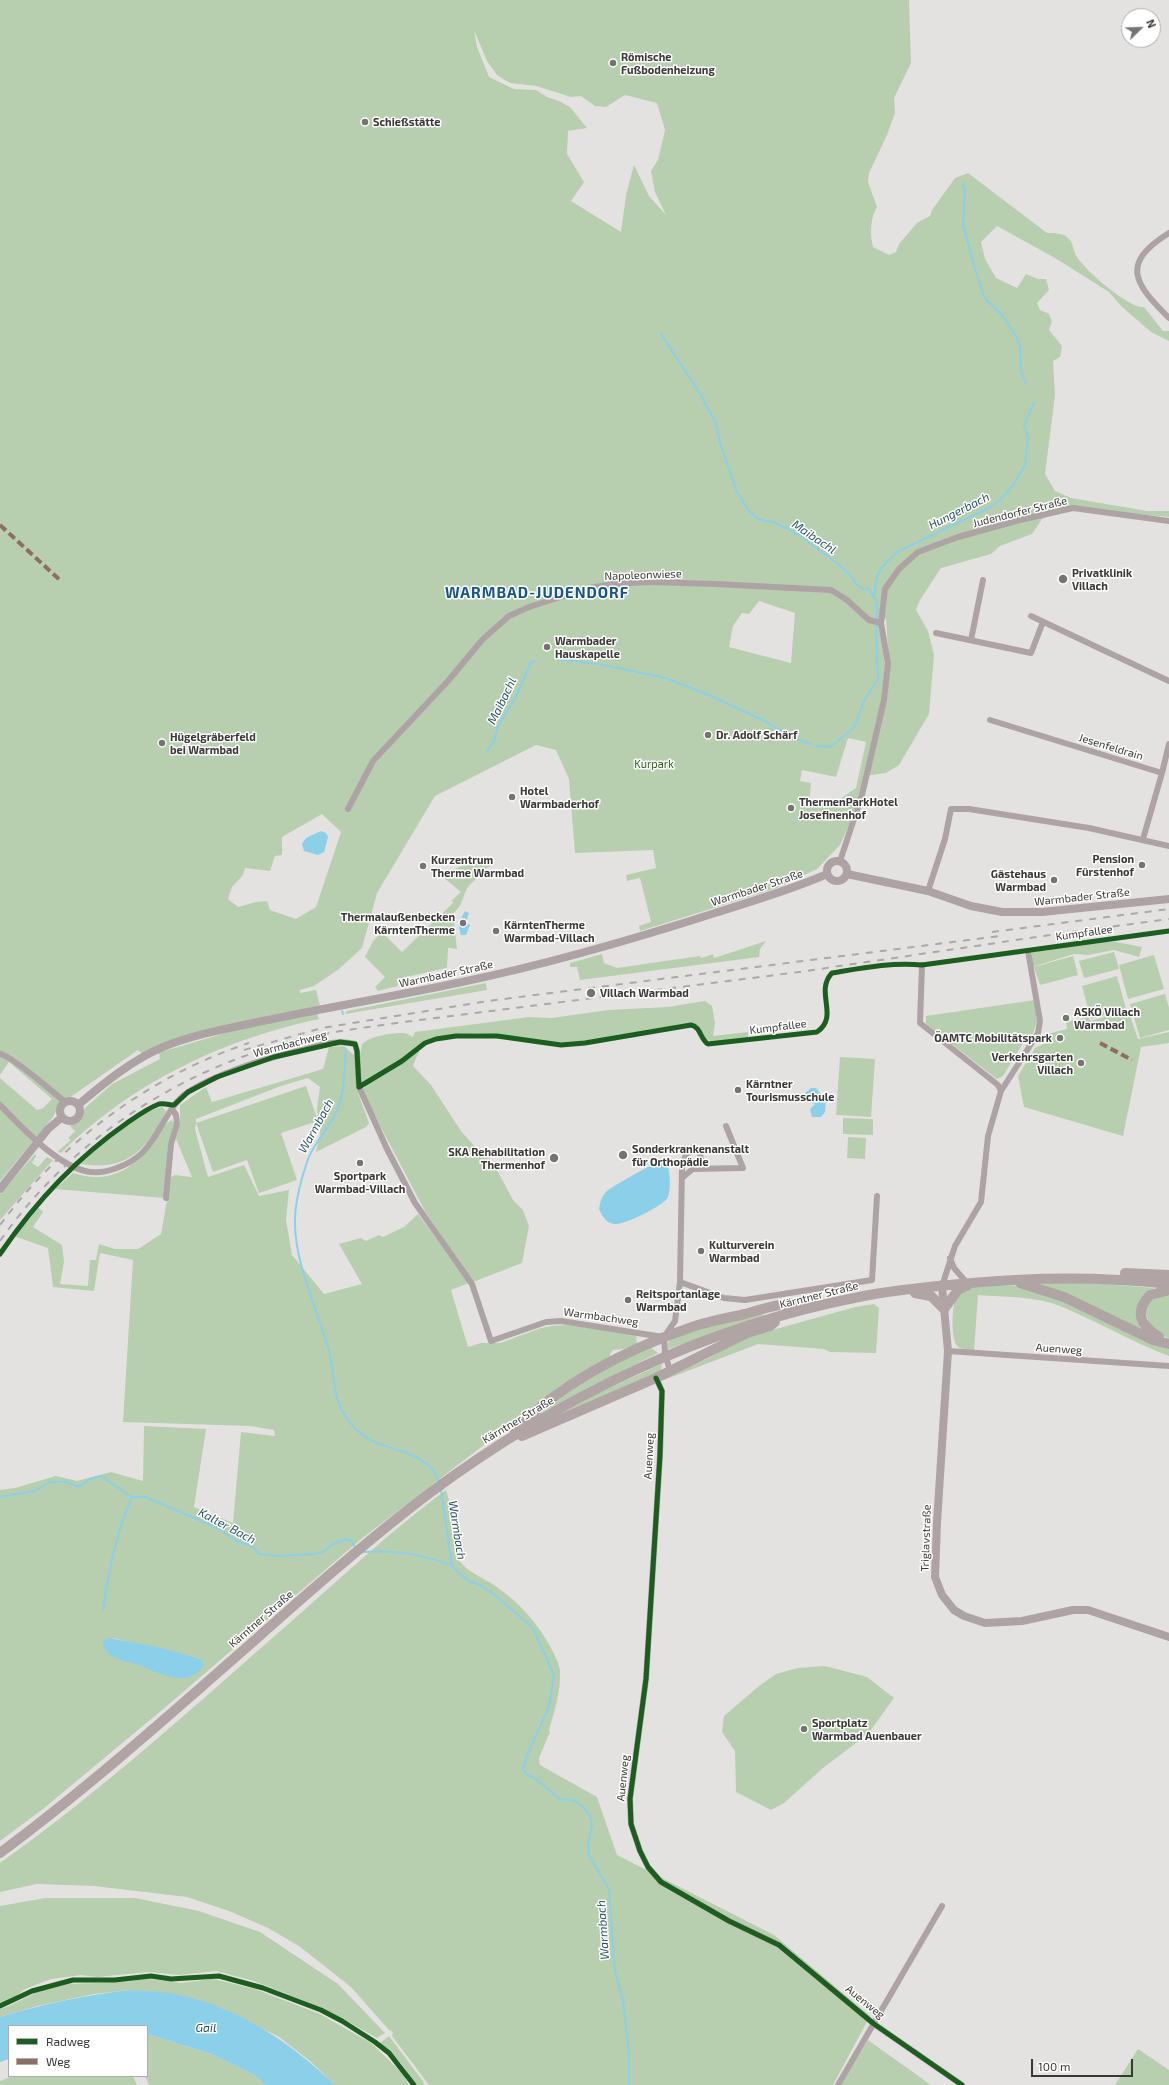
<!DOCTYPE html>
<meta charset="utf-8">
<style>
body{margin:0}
#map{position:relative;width:1169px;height:2085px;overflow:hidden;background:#e4e2e0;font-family:"Exo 2",sans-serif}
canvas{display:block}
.legend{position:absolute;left:8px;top:2025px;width:140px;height:52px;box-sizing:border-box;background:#fff;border:1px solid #b0afaf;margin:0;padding:5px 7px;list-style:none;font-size:12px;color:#393836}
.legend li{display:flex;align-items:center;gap:8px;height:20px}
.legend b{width:20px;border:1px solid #b0afaf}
.north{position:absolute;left:1121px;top:8px;width:40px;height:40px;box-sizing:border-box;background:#fff;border:1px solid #b0afaf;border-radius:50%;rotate:67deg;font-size:11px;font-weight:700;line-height:16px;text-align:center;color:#393836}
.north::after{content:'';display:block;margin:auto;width:14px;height:18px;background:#757472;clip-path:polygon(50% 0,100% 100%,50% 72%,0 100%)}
.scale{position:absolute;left:1031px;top:2059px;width:102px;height:18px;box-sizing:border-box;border:2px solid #393836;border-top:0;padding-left:5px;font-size:12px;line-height:14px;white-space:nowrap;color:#393836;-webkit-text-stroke:3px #fff;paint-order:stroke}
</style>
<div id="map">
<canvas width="1169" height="2085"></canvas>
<ul class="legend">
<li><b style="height:5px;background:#1b5e20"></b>Radweg</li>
<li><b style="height:5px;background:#8d6e63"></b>Weg</li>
</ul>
<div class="north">N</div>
<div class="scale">100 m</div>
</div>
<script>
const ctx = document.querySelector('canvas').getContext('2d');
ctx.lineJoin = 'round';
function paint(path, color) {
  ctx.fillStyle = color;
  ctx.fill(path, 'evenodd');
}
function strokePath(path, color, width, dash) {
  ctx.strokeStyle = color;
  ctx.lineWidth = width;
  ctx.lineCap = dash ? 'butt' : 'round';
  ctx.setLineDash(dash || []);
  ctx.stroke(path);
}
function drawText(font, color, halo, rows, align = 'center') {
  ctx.font = font + ' "Exo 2",sans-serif';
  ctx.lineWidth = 3;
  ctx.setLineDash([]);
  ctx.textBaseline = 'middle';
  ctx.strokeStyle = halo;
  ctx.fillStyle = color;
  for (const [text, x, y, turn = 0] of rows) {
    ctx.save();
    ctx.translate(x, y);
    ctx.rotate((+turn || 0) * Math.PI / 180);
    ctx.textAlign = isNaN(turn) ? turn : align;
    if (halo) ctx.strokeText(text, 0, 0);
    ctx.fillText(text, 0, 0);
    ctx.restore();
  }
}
const green = new Path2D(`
 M0 0H909L911 63 894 98 895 113 887 135 869 173 868 182 877 207C870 218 870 235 873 247L889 255 896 252 899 244 917 223 930 216 932 210 955 178 968 173 1047 233C1054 233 1063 233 1068 238 1074 243 1073 251 1077 257 1085 270 1129 309 1144 307L1163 331H1169V341L1151 332 1121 306 1109 292 1055 258 997 226 981 242 985 259 996 278 1017 288 1026 274 1038 279H1046L1049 290 1037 303 1040 310 1049 314 1052 322 1049 330 1062 346 1060 357 1053 361 1055 395 1045 474 1055 491 1071 498 1147 511H1169V517L1068 508 1042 519 1032 534 1000 546 991 554 941 568 920 600 916 610 928 631 934 655 929 714 899 765 886 773 865 776 852 819 840 845 817 869 777 888 640 931 639 926 651 922 640 878 627 881 626 875 656 868 653 850 575 853 569 779 556 750 536 745 435 796 377 893 362 948 339 969 314 986 300 990V993L316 990 320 1006 142 1054 138 1050 59 1105 53 1117 0 1181V1078L37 1110 43 1108 52 1099 9 1062 0 1075ZM474 30 487 61 497 75 510 83 536 86 571 97 581 96 595 106 606 107 625 95 657 103 665 130 658 160 651 171 655 192 666 215 649 196 634 165 626 195 621 232 571 201 584 182 567 154 568 131 587 128 570 107 559 101 547 97 536 90 514 89 489 77 477 47ZM759 601 795 613 791 663 729 647 733 626 742 613 749 614ZM886 618 889 662 887 698 885 665 879 627ZM848 738 866 742 856 788 827 808 809 806 811 783 800 781 802 770 836 777ZM322 814 341 832 316 907 296 919 270 910 267 901 256 902 238 907 228 899 232 887 243 875 245 868 270 871 275 856 282 855V837Z
 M492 861 493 865 483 870 485 874C457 888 470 898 453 914L457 949 448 948 447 968 397 979 398 986 378 991 375 987 385 977 365 957 373 941 382 932 402 952 452 904 453 902 451 901 461 892 444 878C457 863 474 863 492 861Z
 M766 941 760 949 759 957 580 980 577 967H570V963L602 954 604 963 617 968 700 956 701 958 713 954 714 958Z
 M1106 942H1116L1142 947 1139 957 1114 950 1088 955 1074 954 1032 967V952Z
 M1114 952 1119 969 1084 978 1079 961Z
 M1154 955 1164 989 1128 999 1119 965Z
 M1073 956 1078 975 1040 985 1034 967Z
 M1117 976 1126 1009 1091 1019 1082 986Z
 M486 983 487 990 345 1014 347 1011Z
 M1165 994 1169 1008V1030L1140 1038 1130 1004Z
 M1035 1000 1037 1021 1032 1036 1028 1035 1003 1076 997 1079 926 1024V1016Z
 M705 1001 712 1006 715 1023 713 1036 748 1032V1038L712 1042 705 1039 697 1025 690 1024C647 1031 603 1042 560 1043 540 1043 520 1037 500 1035 474 1031 446 1033 422 1042 420 1052 416 1057 413 1066L431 1085 461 1131 478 1150 487 1155 496 1168 513 1200 523 1210 529 1226 522 1263 473 1282 425 1211 367 1101 363 1089 368 1084 370 1078 362 1084 360 1057 362 1044C372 1035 392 1033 405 1033 408 1034 410 1036 413 1037L415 1032 529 1017 552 1018 608 1010 668 1007Z
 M1128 1010 1138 1039 1169 1032V1043L1141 1047 1123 1136 1024 1107 1018 1076 1035 1048 1049 1041 1047 1034 1067 1029 1066 1022 1089 1017 1090 1021Z
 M317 1013 319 1019C223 1039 130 1084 61 1153L58 1151 71 1140 68 1138 75 1131 70 1126 81 1119 85 1108 112 1084 160 1059 159 1053 161 1052 239 1029Z
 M344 1046 355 1056 358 1093 369 1123 366 1127 316 1152 320 1133 317 1109 320 1087 308 1078 281 1086 196 1119V1123L306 1086 318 1121 281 1133 297 1180 259 1193 247 1160 213 1172 196 1123 195 1129 208 1177 244 1165 259 1196 289 1190 286 1220 292 1255 324 1294 362 1284 339 1244 361 1238 366 1241 379 1235 383 1237 404 1227 418 1214 469 1283 451 1290 468 1347 481 1343H500L541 1328 552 1326 565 1325 636 1334 637 1344 624 1349 613 1350 610 1354 611 1359 562 1385 360 1540 168 1705 43 1809 0 1841V1490L15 1488 56 1476 77 1481 111 1472 143 1481 144 1426 206 1429 194 1507 233 1523 241 1432 275 1436 274 1430 251 1426 123 1422 133 1260 100 1253 94 1291 53 1287 48 1248 14 1236 38 1207 43 1212 33 1227 62 1245 64 1262 60 1284 88 1286 90 1260H96L99 1244 115 1249H138L161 1234 171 1177 175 1175 192 1177 176 1139 180 1123V1105L206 1087 212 1102 323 1069 329 1047ZM113 1638 198 1658 203 1661 195 1673 184 1678 117 1658Z
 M840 1057 875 1059 871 1117 836 1115Z
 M162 1107 166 1111C146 1151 127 1171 81 1164 100 1145 135 1112 162 1107Z
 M843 1118 873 1119V1135L843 1134Z
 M171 1120 175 1123 168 1145 164 1198 55 1189 73 1173C119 1188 143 1159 165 1125Z
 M848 1137 866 1138 865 1159 847 1158Z
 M35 1154 36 1156 32 1163 38 1167 47 1157 53 1160 0 1220V1194Z
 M1037 1283H1091L1154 1288 1146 1294 1143 1330 1037 1284Z
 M999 1285 1018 1286 1042 1292 1169 1349V1356C1132 1342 1097 1321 1060 1306 1035 1296 1005 1297 978 1295L974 1351C969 1350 963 1350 958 1347 950 1339 952 1306 956 1297L972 1287Z
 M1169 1293V1339L1152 1329 1145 1312 1151 1300Z
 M874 1304 879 1308 876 1353 830 1352 824 1349 758 1344 664 1380 665 1377 709 1358 740 1339 855 1307Z
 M764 1313 762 1317 668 1349V1343L674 1335Z
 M650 1347 658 1353 591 1386 543 1412 540 1414 538 1411 591 1375Z
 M662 1364 661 1371 563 1416 560 1414 596 1394Z
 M446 1490 451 1508 455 1553C462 1570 480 1576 494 1585 519 1602 537 1622 551 1648 555 1656 559 1663 560 1671 561 1692 554 1711 549 1731L550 1732 539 1758 540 1765 597 1797 617 1855 774 1935 870 2016 833 2085H429L392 2036 393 2032 389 2030 351 1987 299 1946 268 1928 229 1911 187 1897 94 1886 37 1884 0 1892V1863C104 1789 198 1703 294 1619 344 1575 393 1529 446 1490Z
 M825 1666 867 1677 894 1698 868 1734 823 1768 784 1803 771 1810 736 1792 735 1751 722 1732 724 1716 759 1686 776 1674 798 1668Z
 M45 1898H135L199 1911 260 1932 338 1984 385 2033 377 2038 325 2009 254 1981 216 1971 179 1975 149 1972 97 1977 81 1975 51 1979 25 1989 12 1999 0 2003V1906Z
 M147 1979 181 1983 213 1979 255 1989 320 2014 371 2043 402 2073 409 2085H335L310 2061 279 2037 222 2008 131 1990 94 1994 37 2006 0 2017V2009L9 2006 37 1992 69 1984 124 1982Z
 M147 2034 211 2054 254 2075 266 2085H149L145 2076H147Z
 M389 2036 422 2080 425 2085H416L401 2063 380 2043Z
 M868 2040 931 2085H841Z
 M1138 2049 1169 2070V2085H1115Z
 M13 2076H133L137 2085H0V2081Z`);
const water = new Path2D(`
 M321 831 326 833 328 837 324 852 318 855 304 851 302 844 306 838Z
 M465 911 469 913 466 922 470 925 466 935H461L458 924Z
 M811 1088H816L826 1100 825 1112 821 1117H812L810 1109 815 1104 809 1102 805 1093Z
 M660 1161 668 1166C670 1176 671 1187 668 1197 664 1206 623 1226 614 1224 606 1223 602 1216 599 1209 600 1203 601 1197 606 1192 609 1188 656 1162 660 1161Z
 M109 1638 153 1646 198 1658 203 1661V1666C187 1690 158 1672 138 1665 129 1662 116 1660 109 1654 105 1651 103 1646 103 1641Z
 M131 1990C145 1991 160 1991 173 1994 236 2005 290 2042 335 2085H266L254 2075 211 2054 147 2034V2026H9V2059L0 2062V2017C43 2004 86 1995 131 1990Z`);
const stream = new Path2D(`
 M963 183 965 191 963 224 975 269 984 297 1003 316 1017 338 1020 347 1021 371 1026 384
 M661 334 699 392 716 423 720 443 737 492 749 511 758 519 776 523 799 535 837 563 850 575 857 585 863 589 868 588 877 601 876 626 878 679 864 701 854 728 830 747 816 746
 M874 596 877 577 881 568 897 552 991 507 1002 498 1014 484 1025 465 1028 437 1024 425 1034 403
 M558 659 604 665 666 678 709 695 765 721 793 738 811 744
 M487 752 494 741 498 726 516 697 531 662 536 661
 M342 1011 343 1014
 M346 1050C344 1072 345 1095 335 1115 327 1131 312 1145 307 1162 301 1180 295 1202 295 1221 294 1259 316 1308 327 1344 335 1367 331 1393 344 1414 350 1424 358 1433 369 1439 393 1453 428 1451 439 1481
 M441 1489 452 1566 467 1580 482 1586 495 1595 533 1628 554 1675 549 1707 528 1753 523 1769 526 1774 536 1779 560 1799 574 1800 584 1808 590 1816 592 1825 588 1844 589 1855 609 1889 615 1971 623 2001 629 2053V2085
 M0 1497 35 1491 50 1482H66L79 1487 90 1479 101 1476 132 1497H145L218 1528 238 1542 250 1545 260 1554 280 1556 313 1554 323 1552 333 1544 347 1539 352 1541 355 1547
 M362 1552C398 1550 418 1554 452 1565
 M103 1610C109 1570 116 1533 132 1497`);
const minor = new Path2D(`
 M1169 233C1119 264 1135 284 1169 318
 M1031 616 1169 681
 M936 633 1031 653 1043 622
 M971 640 983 580
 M990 720 1162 773 1143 839
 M1162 773 1169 744
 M348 809 373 761 448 681 483 639 509 616 529 607 589 588 614 584 648 582 716 584 831 590 847 600 869 620 881 623
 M840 861 862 795 884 700 888 664 881 623 885 589 899 569 918 552 958 537 1020 520 1073 508 1169 521
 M928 891 945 839 951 809H969L1089 828 1169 846
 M922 965 920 1023 998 1085 1001 1091 1038 1033 1040 1021 1028 951
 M0 1054C11 1055 54 1093 65 1102
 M0 1105C21 1127 56 1164 85 1171 104 1176 130 1165 143 1152 161 1134 167 1106 188 1092 214 1075 260 1060 290 1053 310 1049 334 1038 355 1044L357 1051 359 1087 387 1149 415 1203 472 1284 491 1341 546 1322 561 1321 663 1337
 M693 1169 743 1168 726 1126
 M166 1198 171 1144 177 1124 176 1115 172 1109
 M950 1258 954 1268 967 1283
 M680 1282 724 1298 745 1300 872 1280 877 1196
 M942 1286 955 1246 981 1202 988 1136 1001 1091
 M664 1337 675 1321 680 1282 682 1167 686 1154 695 1150 700 1153 701 1162 682 1178
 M664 1337 665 1353 670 1371
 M948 1351 1169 1366
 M656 1378 662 1391 660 1455 646 1679 630 1799 631 1824 640 1851 648 1867 661 1882 729 1921 779 1945 874 2024 962 2085
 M838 2085 942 1906`);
const tertiary = new Path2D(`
 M827 871a10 10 0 1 1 20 0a10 10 0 1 1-20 0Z
 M847 874 928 891 971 906 1002 912H1042L1169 899
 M60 1111a10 10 0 1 1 20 0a10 10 0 1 1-20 0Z
 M78 1105C104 1083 132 1060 163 1047 195 1034 230 1028 263 1021 329 1007 396 996 462 982 548 964 631 940 715 913 752 901 791 890 827 874
 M0 1189 48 1129 61 1118
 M942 1286 948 1351 937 1523 935 1577 942 1595 954 1610 964 1616 985 1623 1022 1621 1073 1610H1088L1169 1637`);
const primary = new Path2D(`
 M1125 1273 1169 1275
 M1020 1283 1064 1297 1153 1340 1169 1344
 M915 1293 931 1296 944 1309 958 1290 968 1285
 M1159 1337C1140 1325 1134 1312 1150 1295L1169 1290
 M514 1430C564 1382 627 1349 692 1327 709 1321 727 1318 745 1314 765 1308 793 1299 814 1305
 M522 1436 656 1378 747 1333 770 1326 775 1322
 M0 1853C89 1787 172 1713 255 1640 312 1589 370 1538 431 1492 558 1398 703 1327 859 1297 892 1290 926 1287 960 1284 1030 1277 1099 1276 1169 1284`);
const rail = new Path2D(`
 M992 932 1169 909
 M244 1050 322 1028 488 1001 1000 936
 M0 1225C62 1141 150 1076 249 1043
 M0 1241C67 1145 169 1076 282 1044 322 1032 363 1028 404 1022L799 972 1057 934 1169 919`);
const quiet = new Path2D(`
 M0 525 61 581
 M1100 1043 1132 1060`);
const cycleway = new Path2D(`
 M0 1254C34 1204 78 1157 127 1123 137 1116 148 1108 159 1104 164 1103 170 1105 174 1105L188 1092 217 1077 274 1057 340 1042 355 1044 357 1051 359 1087 402 1061 425 1043 436 1039 456 1036H497L561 1045 585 1043 691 1025C701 1027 700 1039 708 1044L817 1032C840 1016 814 992 832 973 862 968 892 962 922 965L1169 931
 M656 1378 662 1391 660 1455 646 1679 630 1799 631 1824 640 1851 648 1867 661 1882 729 1921 779 1945 874 2024 962 2085
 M0 2006 32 1991 73 1980H115L151 1976 171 1979 219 1976 263 1988 321 2010 342 2021 375 2042 389 2053 414 2085`);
const markers = [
 [613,63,4,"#757472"],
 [365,122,4,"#757472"],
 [1063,579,5,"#757472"],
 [547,647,4,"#757472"],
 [708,735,4,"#757472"],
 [162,743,4,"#757472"],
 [512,797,4,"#757472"],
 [791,808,4,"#757472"],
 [1142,865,4,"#757472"],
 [423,866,4,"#757472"],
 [1054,880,4,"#757472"],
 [463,923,4,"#757472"],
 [496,931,4,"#757472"],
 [591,993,5,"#757472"],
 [1066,1018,4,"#757472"],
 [1060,1038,4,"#757472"],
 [1081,1063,4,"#757472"],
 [738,1090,4,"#757472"],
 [623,1155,5,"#757472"],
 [554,1158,5,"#757472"],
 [360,1163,4,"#757472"],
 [701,1251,4,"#757472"],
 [628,1300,4,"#757472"],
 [804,1729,4,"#757472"]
];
const poiNames = [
 ["Römische",621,57],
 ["Fußbodenheizung",621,70],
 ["Schießstätte",373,122],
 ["Privatklinik",1072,573],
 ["Villach",1072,586],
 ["Warmbader",555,641],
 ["Hauskapelle",555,654],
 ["Dr. Adolf Schärf",716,735],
 ["Hügelgräberfeld",170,737],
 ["bei Warmbad",170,750],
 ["Hotel",520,791],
 ["Warmbaderhof",520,804],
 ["ThermenParkHotel",799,802],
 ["Josefinenhof",799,815],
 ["Pension",1134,859,"right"],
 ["Fürstenhof",1134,872,"right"],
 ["Kurzentrum",431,860],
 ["Therme Warmbad",431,873],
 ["Gästehaus",1046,874,"right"],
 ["Warmbad",1046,887,"right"],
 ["Thermalaußenbecken",455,917,"right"],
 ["KärntenTherme",455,930,"right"],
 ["KärntenTherme",504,925],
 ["Warmbad-Villach",504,938],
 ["Villach Warmbad",600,993],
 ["ASKÖ Villach",1074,1012],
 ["Warmbad",1074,1025],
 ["ÖAMTC Mobilitätspark",1052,1038,"right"],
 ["Verkehrsgarten",1073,1057,"right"],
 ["Villach",1073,1070,"right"],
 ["Kärntner",746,1084],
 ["Tourismusschule",746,1097],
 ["Sonderkrankenanstalt",632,1149],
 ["für Orthopädie",632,1162],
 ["SKA Rehabilitation",545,1152,"right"],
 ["Thermenhof",545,1165,"right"],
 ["Sportpark",360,1176,"center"],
 ["Warmbad-Villach",360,1189,"center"],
 ["Kulturverein",709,1245],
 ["Warmbad",709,1258],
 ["Reitsportanlage",636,1294],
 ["Warmbad",636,1307],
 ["Sportplatz",812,1723],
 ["Warmbad Auenbauer",812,1736]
];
const streetNames = [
 ["Judendorfer Straße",1020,512,-14],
 ["Napoleonwiese",643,575,-2],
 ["Jesenfeldrain",1111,747,17],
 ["Warmbader Straße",757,888,-18],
 ["Warmbader Straße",1082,897,-6],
 ["Kumpfallee",1084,933,-8],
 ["Warmbader Straße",446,974,-12],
 ["Kumpfallee",778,1027,-7],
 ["Warmbachweg",290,1044,-15],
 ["Kärntner Straße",819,1295,-14],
 ["Warmbachweg",601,1317,8],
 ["Auenweg",1059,1349,4],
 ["Kärntner Straße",518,1420,-31],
 ["Auenweg",649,1456,-87],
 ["Triglavstraße",926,1538,-88],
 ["Kärntner Straße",261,1619,-41],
 ["Auenweg",623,1778,-84],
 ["Auenweg",865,2002,39]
];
const parkNames = [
 ["Kurpark",654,764]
];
const waterNames = [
 ["Hungerbach",959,511,-27],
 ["Maibachl",814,537,34],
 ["Maibachl",502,701,-64],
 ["Warmbach",316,1126,-61],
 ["Kalter Bach",227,1526,28],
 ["Warmbach",457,1530,81],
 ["Warmbach",603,1930,-94],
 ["Gail",206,2028]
];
const districtNames = [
 ["WARMBAD-JUDENDORF",537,593]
];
paint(green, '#b7cfae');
paint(water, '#8bcfe9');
strokePath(stream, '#8bcfe9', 2);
strokePath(minor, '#aea3a4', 6);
strokePath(tertiary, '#aea3a4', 8);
strokePath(primary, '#b0a4a5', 10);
strokePath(rail, '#ada7a8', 2, [7, 7]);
strokePath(quiet, '#8d6e63', 4, [8, 4]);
strokePath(cycleway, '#1b5e20', 5);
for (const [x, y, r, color] of markers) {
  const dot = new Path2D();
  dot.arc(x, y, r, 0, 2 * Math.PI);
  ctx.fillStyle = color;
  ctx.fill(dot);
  strokePath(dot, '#fff', 1.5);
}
drawText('bold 11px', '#393836', '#fff', poiNames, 'left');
drawText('11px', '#393836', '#fff', streetNames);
drawText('11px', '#2a5b1a', '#fff', parkNames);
drawText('italic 12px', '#285263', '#fff', waterNames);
ctx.letterSpacing = '1px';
drawText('bold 15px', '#165585', '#fff', districtNames);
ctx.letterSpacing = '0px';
</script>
